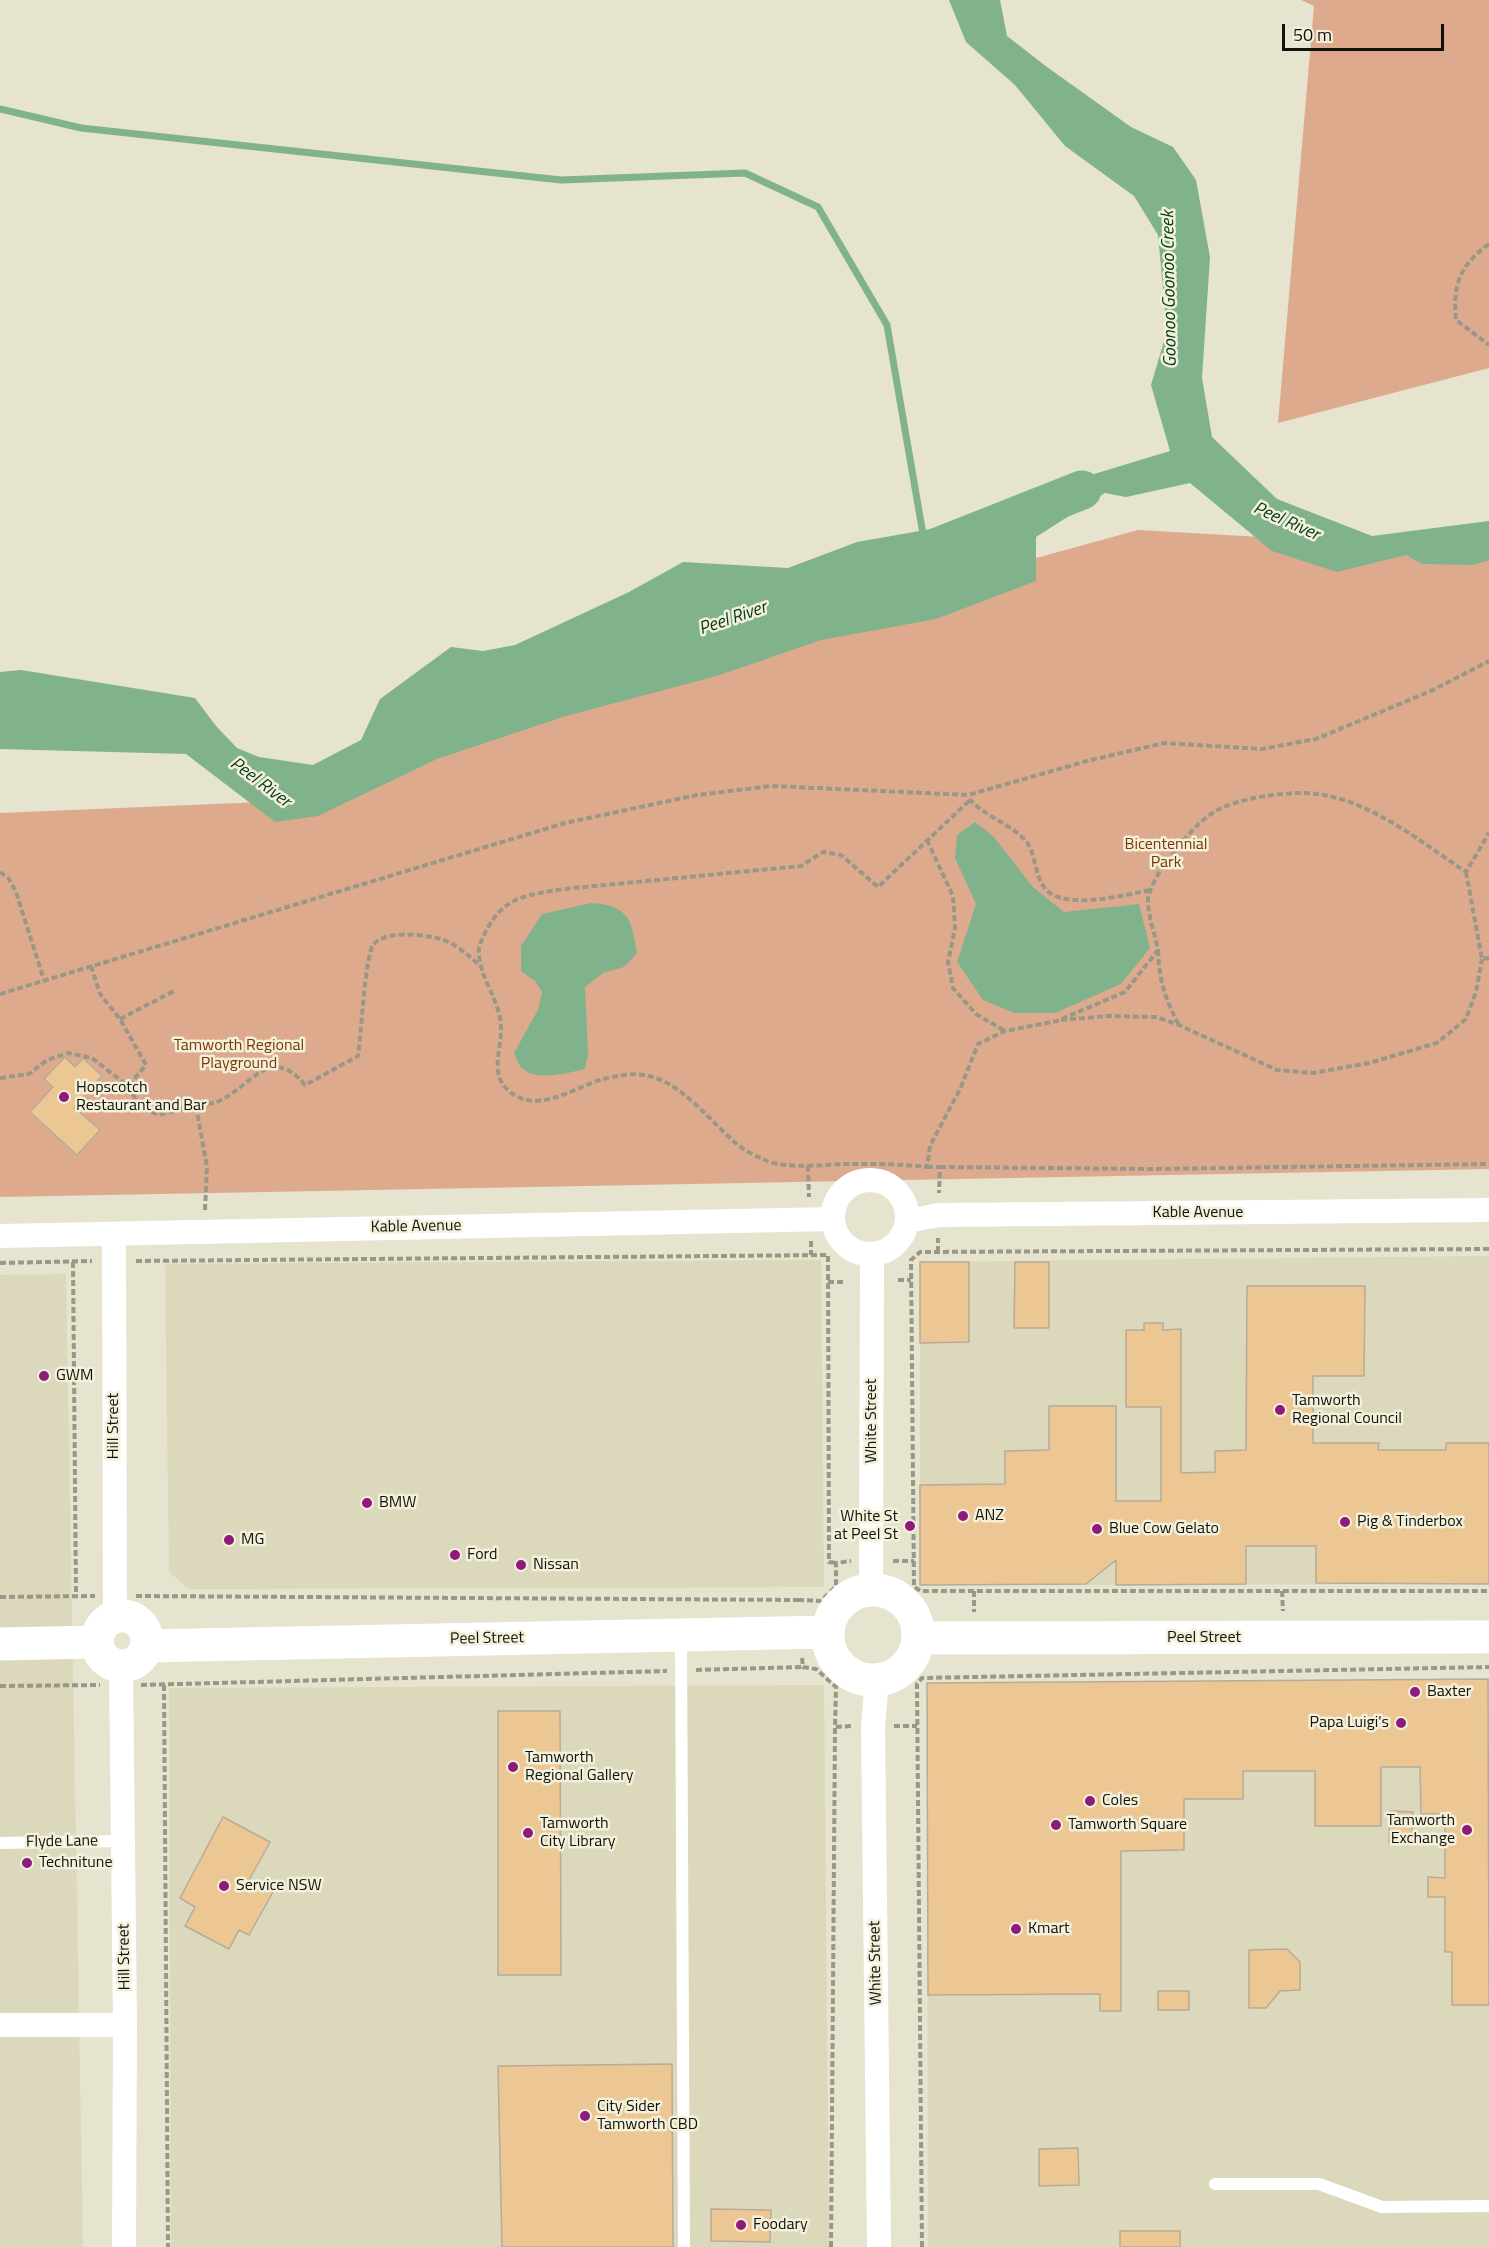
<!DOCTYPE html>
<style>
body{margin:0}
#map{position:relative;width:1489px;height:2247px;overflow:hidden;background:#e6e3ce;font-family:"Titillium Web",sans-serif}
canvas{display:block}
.scale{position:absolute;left:1282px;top:24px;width:162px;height:27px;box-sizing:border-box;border:3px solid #12110a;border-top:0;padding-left:8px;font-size:18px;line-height:21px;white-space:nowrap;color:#12110a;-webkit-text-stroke:4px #f3f0db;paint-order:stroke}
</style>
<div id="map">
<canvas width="1489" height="2247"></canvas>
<div class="scale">50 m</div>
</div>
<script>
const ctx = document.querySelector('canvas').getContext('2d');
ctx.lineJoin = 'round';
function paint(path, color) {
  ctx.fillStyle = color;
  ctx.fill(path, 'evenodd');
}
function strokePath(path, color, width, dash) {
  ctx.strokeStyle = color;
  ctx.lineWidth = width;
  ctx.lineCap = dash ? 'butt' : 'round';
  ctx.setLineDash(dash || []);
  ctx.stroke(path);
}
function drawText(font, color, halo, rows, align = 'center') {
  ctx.font = font + ' "Titillium Web",sans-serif';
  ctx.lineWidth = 5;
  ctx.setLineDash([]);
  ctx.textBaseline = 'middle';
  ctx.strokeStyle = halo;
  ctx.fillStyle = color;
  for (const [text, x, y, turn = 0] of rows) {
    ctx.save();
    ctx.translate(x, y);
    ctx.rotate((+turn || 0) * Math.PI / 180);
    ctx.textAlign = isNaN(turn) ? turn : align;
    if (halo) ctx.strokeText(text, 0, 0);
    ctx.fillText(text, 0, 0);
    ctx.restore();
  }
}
const built = new Path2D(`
 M1489 1256V1584L920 1585V1262Z
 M821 1260 824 1587 189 1589 169 1572 165 1264Z
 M66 1274 83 2247H0V1275Z
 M1489 1679V2247H928L927 1683Z
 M824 1685 829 2247H171L169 1688Z`);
const green = new Path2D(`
 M1301 0H1489V368L1278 423 1314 6Z
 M1138 530 1489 550V1169L0 1197V813L310 800 437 723Z`);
const water = new Path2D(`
 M949 0H1000L1007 36 1047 67 1131 127 1173 147 1196 180 1210 257 1202 378 1212 437 1277 499 1372 536 1489 521V560L1474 565 1422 564 1406 555 1337 572 1272 551 1190 483 1126 497 1105 493 1036 537V581L936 619 821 640 717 676 566 716 437 759 318 816 275 822 186 754 0 749V672L21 670 195 698 216 726 237 748 259 757 313 765 361 740 380 699 451 647 483 651 515 645 629 592 683 562 788 568 857 542 948 526 1020 533 1036 503 1081 478 1170 451 1151 385 1167 331 1158 235 1134 196 1065 146 1015 85 966 42Z
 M975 822 993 836 1033 887 1064 912 1139 904 1150 948 1121 984 1055 1013H1014L983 1000 957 962 976 904 955 858 957 835Z
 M591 903C628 905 632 919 637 953L624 967 603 973 585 987 588 1054 585 1069C568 1073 533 1083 520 1066 518 1062 516 1057 514 1053L538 1010 542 992 535 981 521 971V946L542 914Z`);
const stream = new Path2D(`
 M0 109 81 128 561 180 745 173 818 207 887 325 924 540`);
const river = new Path2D(`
 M933 549 1082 490`);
const building = new Path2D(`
 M65 1057 75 1067 83 1058 102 1076 74 1107 100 1130 77 1155 30 1112 53 1087 44 1079Z
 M920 1262H969V1342L920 1343Z
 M1015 1262H1049V1328H1014Z
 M1247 1286H1365L1364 1376H1313V1443H1379L1378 1450H1446V1443H1489V1584L1316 1583V1546H1246V1584L1116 1585V1560L1086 1584 920 1585V1485L1005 1484V1451L1049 1450V1406H1116V1501H1161V1407H1126V1330H1144V1323H1163V1330L1181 1329V1473L1215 1472V1451L1246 1450Z
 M1488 1679 1489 2005H1452V1952H1445V1897H1428V1877L1445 1878V1814H1421L1420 1767H1381V1826H1315V1771H1243V1799H1184V1850L1121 1851V2011H1100V1994L928 1995 927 1683Z
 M498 1711H560L561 1975H498Z
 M1390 1811 1413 1812 1412 1843H1389Z
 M223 1817 270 1842 249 1880 273 1892 249 1935 239 1930 229 1949 185 1926 195 1907 180 1898Z
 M1287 1949 1300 1962V1990L1280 1991 1266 2008H1249V1950Z
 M1158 1991H1189V2010H1158Z
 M672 2064 673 2247H502L498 2066Z
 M1078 2148 1079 2185 1039 2186V2149Z
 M711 2209 771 2210 770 2242 711 2241Z
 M1120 2231H1180V2247H1120Z`);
const path = new Path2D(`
 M1489 244C1459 266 1453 284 1456 320L1489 345
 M969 799C983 815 1009 823 1025 840 1036 852 1034 874 1044 887 1062 912 1124 895 1150 890
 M969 801 878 887 841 855 823 852 801 866 564 889C527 895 503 896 485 933 482 940 478 946 479 954 480 979 500 1000 501 1027 502 1047 490 1072 506 1088 534 1118 574 1087 603 1079 615 1076 633 1073 644 1075 682 1081 709 1121 737 1144 745 1151 756 1156 765 1160 787 1170 826 1164 850 1164 876 1164 902 1164 927 1167L930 1146 961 1087 978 1044 1005 1031 1057 1021 1125 992 1158 950C1155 934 1148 916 1148 900 1148 890 1161 868 1168 860 1181 843 1194 826 1211 814 1233 798 1291 790 1318 794 1373 802 1421 842 1466 872L1489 833
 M927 840 953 896 955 928 948 962 953 988 976 1014 1005 1031
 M0 872 9 879 16 892 44 980
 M1466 872 1482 959 1489 958
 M1158 950C1159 980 1165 999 1179 1025
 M91 966 100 994 120 1019 146 1065 128 1086
 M0 994 565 823 697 795 772 786 968 795 1087 761 1164 743 1262 749 1316 739 1433 690 1489 661
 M120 1019 174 991
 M1061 1020 1107 1016 1156 1017 1179 1025 1277 1070 1313 1073 1369 1063 1437 1043 1466 1019 1476 992 1482 959
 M0 1078 29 1074 47 1060 68 1053 92 1058 128 1086 138 1103 158 1115 196 1106
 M808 1166 809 1197
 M927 1167H940L939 1193
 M940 1167 1152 1169 1489 1164
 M205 1210 207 1167 196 1106C204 1104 212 1104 219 1101 252 1086 270 1043 305 1085L358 1056C361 1037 365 957 373 945 384 930 424 934 440 939 455 943 467 954 478 964
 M811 1241V1255
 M1489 1249 920 1252 911 1260 914 1587 921 1591H1489
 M938 1252V1238
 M136 1261 828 1255 829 1562 836 1563
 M73 1262 76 1596
 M0 1263 92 1261
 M898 1280H911
 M828 1282H843
 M893 1561H914
 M974 1591V1612
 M1282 1591 1283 1611
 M136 1596 800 1600
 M0 1597 95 1596
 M800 1602V1600L821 1601 836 1586V1563L851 1561
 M802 1658 803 1667 816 1669 836 1687 835 1727 853 1726
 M696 1670 803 1667
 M141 1685 667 1671
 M164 1685 168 2247
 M0 1686 100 1685
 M894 1726H917
 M831 2247 835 1727
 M922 2247 917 1684 922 1678 1489 1667`);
const lane = new Path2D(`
 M681 1637 684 2247
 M0 1843 123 1841
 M1215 2184H1319L1382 2207 1489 2206`);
const street = new Path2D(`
 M833 1217a37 37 0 1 1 74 0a37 37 0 1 1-74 0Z
 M907 1221 939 1215 1489 1210
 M114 1235 115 1617
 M0 1236 833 1219
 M871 1589 872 1254
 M121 1666 125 2025 124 2247
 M877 1680 873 1726 879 2247
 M0 2025H125`);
const secondary = new Path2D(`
 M828 1635a45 45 0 1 1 90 0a45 45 0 1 1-90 0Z
 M97 1641a25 25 0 1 1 50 0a25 25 0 1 1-50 0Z
 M919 1638 1489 1637
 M0 1644 96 1642
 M146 1646 827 1632`);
const markers = [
 [64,1097,6,"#8e1b7c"],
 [44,1376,6,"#8e1b7c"],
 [1280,1410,6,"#8e1b7c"],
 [367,1503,6,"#8e1b7c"],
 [963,1516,6,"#8e1b7c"],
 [1345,1522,6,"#8e1b7c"],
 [910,1526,6,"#8e1b7c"],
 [1097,1529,6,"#8e1b7c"],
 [229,1540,6,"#8e1b7c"],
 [455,1555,6,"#8e1b7c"],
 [521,1565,6,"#8e1b7c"],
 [1415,1692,6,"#8e1b7c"],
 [1401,1723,6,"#8e1b7c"],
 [513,1767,6,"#8e1b7c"],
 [1090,1801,6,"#8e1b7c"],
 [1056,1825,6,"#8e1b7c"],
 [1467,1830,6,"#8e1b7c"],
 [528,1833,6,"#8e1b7c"],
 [27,1863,6,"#8e1b7c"],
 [224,1886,6,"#8e1b7c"],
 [1016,1929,6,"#8e1b7c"],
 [585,2116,6,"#8e1b7c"],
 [741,2225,6,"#8e1b7c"]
];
const parkNames = [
 ["Bicentennial",1166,845],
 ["Park",1166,863],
 ["Tamworth Regional",239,1046],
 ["Playground",239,1064]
];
const poiNames = [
 ["Hopscotch",76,1088],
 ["Restaurant and Bar",76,1106],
 ["GWM",56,1376],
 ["Tamworth",1292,1401],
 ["Regional Council",1292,1419],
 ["BMW",379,1503],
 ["ANZ",975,1516],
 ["White St",898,1517,"right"],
 ["at Peel St",898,1535,"right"],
 ["Pig & Tinderbox",1357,1522],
 ["Blue Cow Gelato",1109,1529],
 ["MG",241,1540],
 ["Ford",467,1555],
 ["Nissan",533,1565],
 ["Baxter",1427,1692],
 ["Papa Luigi's",1389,1723,"right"],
 ["Tamworth",525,1758],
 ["Regional Gallery",525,1776],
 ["Coles",1102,1801],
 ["Tamworth",1455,1821,"right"],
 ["Exchange",1455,1839,"right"],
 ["Tamworth",540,1824],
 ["City Library",540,1842],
 ["Tamworth Square",1068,1825],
 ["Technitune",39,1863],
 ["Service NSW",236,1886],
 ["Kmart",1028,1929],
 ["City Sider",597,2107],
 ["Tamworth CBD",597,2125],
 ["Foodary",753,2225]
];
const streetNames = [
 ["Kable Avenue",1198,1213],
 ["Kable Avenue",416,1227,-1],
 ["White Street",872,1421,-90],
 ["Hill Street",114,1426,-90],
 ["Peel Street",1204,1638],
 ["Peel Street",487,1639,-1],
 ["Flyde Lane",62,1842,-1],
 ["Hill Street",125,1957,-91],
 ["White Street",876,1963,-91]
];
const waterNames = [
 ["Goonoo Goonoo Creek",1170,289,-91],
 ["Peel River",1286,522,24],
 ["Peel River",733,619,-19],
 ["Peel River",260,783,37]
];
paint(built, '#dcd8bb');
paint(green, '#deaa8e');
paint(water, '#80b38b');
strokePath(stream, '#80b38b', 7);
strokePath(river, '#80b38b', 39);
paint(building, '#ecc794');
strokePath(building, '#b7ab99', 1.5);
strokePath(path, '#999787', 4, [6, 3]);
strokePath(lane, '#fff', 12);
strokePath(street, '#fff', 24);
strokePath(secondary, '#fff', 33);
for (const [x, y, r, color] of markers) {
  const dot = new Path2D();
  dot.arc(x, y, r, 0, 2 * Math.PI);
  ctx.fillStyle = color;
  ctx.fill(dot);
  strokePath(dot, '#f3f0db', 2);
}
drawText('16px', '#7a3803', '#f3f0db', parkNames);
drawText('16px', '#12110a', '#f3f0db', poiNames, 'left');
drawText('16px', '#12110a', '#f3f0db', streetNames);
drawText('italic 18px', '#003c17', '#f3f0db', waterNames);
</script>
